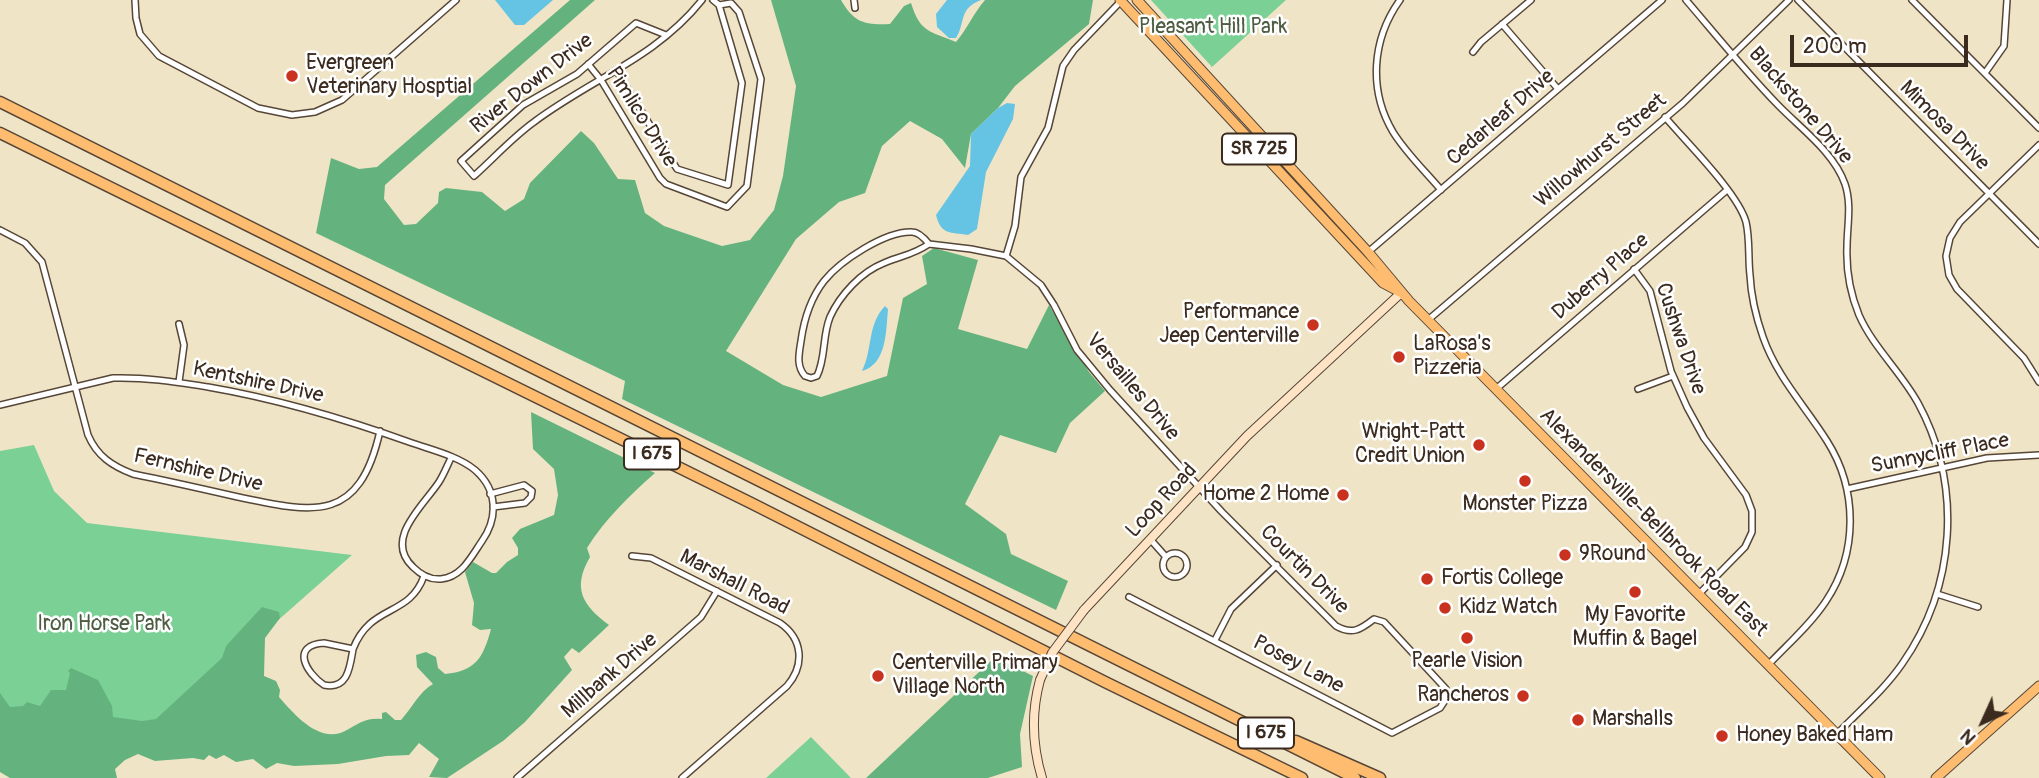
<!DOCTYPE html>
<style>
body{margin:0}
#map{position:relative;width:2039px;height:778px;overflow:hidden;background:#f0e4c7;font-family:Pangolin,sans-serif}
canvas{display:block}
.north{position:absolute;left:1948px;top:687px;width:70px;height:70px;-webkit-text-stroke:5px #fff;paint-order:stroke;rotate:225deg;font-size:19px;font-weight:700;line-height:28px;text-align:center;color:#3b2a1e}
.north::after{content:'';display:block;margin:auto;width:24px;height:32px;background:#3b2a1e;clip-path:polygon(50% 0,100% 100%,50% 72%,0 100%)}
.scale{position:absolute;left:1790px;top:35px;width:178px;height:32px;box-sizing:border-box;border:4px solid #3b2a1e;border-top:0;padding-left:9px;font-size:21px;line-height:24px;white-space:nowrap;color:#3b2a1e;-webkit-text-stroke:5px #fff;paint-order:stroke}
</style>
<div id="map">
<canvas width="2039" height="778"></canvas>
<div class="north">N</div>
<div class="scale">200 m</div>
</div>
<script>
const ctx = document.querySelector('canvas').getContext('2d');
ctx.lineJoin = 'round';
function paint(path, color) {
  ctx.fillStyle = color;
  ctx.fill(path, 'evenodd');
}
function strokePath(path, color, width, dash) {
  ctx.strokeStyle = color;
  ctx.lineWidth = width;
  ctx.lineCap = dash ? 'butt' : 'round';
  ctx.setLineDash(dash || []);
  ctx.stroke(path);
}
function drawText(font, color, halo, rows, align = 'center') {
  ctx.font = font + ' Pangolin,sans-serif';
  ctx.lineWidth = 5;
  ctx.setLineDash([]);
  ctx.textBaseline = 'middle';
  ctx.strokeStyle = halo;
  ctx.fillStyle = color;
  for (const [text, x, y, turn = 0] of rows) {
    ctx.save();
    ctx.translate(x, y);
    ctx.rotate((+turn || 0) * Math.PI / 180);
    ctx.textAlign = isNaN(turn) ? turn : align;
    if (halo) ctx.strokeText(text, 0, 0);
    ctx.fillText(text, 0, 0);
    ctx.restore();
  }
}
const green = new Path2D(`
 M1151 0H1286L1212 67Z
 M34 445 54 491 87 523 352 555 157 727 0 716V451Z
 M811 737 851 778H766Z`);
const forest = new Path2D(`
 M570 0H595L385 185 384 199 404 225 416 224 438 203 439 192 446 188 482 192 505 211 524 199 530 183 581 131 594 143 618 179 635 180 645 213 664 226 722 246 750 240 774 210 783 176 796 86 771 0H841C854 23 865 25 890 24L904 6 911 3C920 32 929 31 956 42 967 29 973 14 985 0H1093L1089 24 1015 86 998 108 971 134 965 168 942 139 910 121 882 146 865 193 839 202 796 239 726 351 783 385 821 397 887 376 903 298 927 284 922 256 934 248 978 260 958 329 1027 349 1049 305 1089 372 1105 391 1070 423 1056 453 1000 435 965 504 1006 534 1011 554 1068 581 1056 610 622 399 625 381 316 233 331 158 359 169 377 167Z
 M531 412 655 473C629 496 606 518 587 548L590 557C572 588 582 605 609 625L579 653 572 648 564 657 572 670 525 722 503 741 447 778 429 777 439 759 419 743 409 755 386 756 338 764 294 766 277 763 266 769 253 759 236 762 224 755 216 759 209 755 204 760 193 758 155 761 138 754 125 760 115 769 117 778H10L0 772V693L10 707 23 706 27 702 40 706 51 690H66L70 673 68 671 71 668 98 680 112 706 113 717 142 721 156 719 222 658 226 646 262 607 279 612 280 618 265 638 264 676 276 681 280 690 279 697C294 714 319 744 345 731 358 724 366 717 382 719V713L386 712 395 720H401C412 708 419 692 433 684L417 667 416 655 426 652 436 657 438 668 445 674C476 671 483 658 491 629L480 630 472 625 474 603 465 572 473 562 492 573H496L507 562 518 555V548L512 538 520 529 554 515 558 495 554 469 533 449Z
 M995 657 1033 676 1020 734 1022 767 988 778H866Z`);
const water = new Path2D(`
 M495 0H553L524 25H515Z
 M947 0H981C958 9 966 22 956 38H949L937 27 936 14Z
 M1007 103 1015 104 1013 119 986 172 977 229 968 235C950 232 941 235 936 215L970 166 971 134 998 108Z
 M885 306 888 309C886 331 887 364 862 371 873 349 867 325 885 306Z`);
const street = new Path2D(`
 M135 0 136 18 140 34 159 56 258 108 292 115 315 112 342 100 456 0
 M854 0 855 8
 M1122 0 1074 50 1063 66 1048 128 1021 177 1015 226 1006 256 1041 285 1054 305 1077 350 1110 390 1222 512 1336 626C1352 635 1360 630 1374 619L1384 622 1446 689V699L1440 708 1392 733 1129 597
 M1400 0C1372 39 1368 90 1393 132 1406 153 1425 171 1441 190
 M1686 0C1716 35 1745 71 1777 104 1800 128 1834 152 1845 184 1852 205 1847 226 1847 247 1846 271 1850 293 1859 315 1873 347 1901 372 1918 403 1963 486 1956 587 1902 664 1884 690 1859 711 1837 734
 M1798 0 2039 244
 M1912 0 2039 128
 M1502 24 1558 89
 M666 35 636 23 577 74 523 105 461 161 474 176C494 158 513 137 534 122 591 79 656 58 702 0
 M1473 52 1481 42 1531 0
 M588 64 601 80 660 178 666 184 727 207 747 186 761 79 739 12 731 3 719 5
 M616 70 677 169 728 185 742 83 719 5 713 0
 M1985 73 2004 46 2007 0
 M1665 117C1686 142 1738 193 1746 222 1750 239 1748 258 1750 275 1751 296 1756 317 1763 337 1777 377 1805 406 1827 441 1858 490 1858 553 1826 601 1811 624 1788 644 1769 664
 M2039 145 1960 222 1950 238 1946 256 1949 275 1957 289 2024 358 2039 382
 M0 230 25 243 42 262 88 435C97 456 112 466 133 474 168 481 203 489 238 497 314 513 359 524 380 431
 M929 244C925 239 919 232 912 232 885 231 840 261 824 281 810 299 804 319 801 341 799 354 796 366 805 376L811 378 817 376C826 358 822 337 830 317 840 295 861 272 884 263 902 255 911 256 929 244L971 249 1006 256
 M1367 253 1662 0
 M1634 269 1650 291 1671 371 1687 407 1704 438 1746 495 1752 511V532L1745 547 1699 594
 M1428 320 1683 103 1789 0
 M179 382 184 345 179 324
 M1496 389 1727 190
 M1638 389 1673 376
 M0 405 113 378C145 377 176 382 208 387 278 399 345 419 412 443 432 450 458 456 475 470 498 490 498 518 482 541 471 557 462 577 441 579 430 580 421 575 413 567 383 539 424 505 439 482 444 474 447 466 451 458
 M1847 489 1987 458 2039 455
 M490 494 524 485 532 491 531 497 525 503 493 507
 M1150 539 1166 557
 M1163 565a12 12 0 1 1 24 0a12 12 0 1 1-24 0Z
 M632 556 651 558 780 623C803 639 805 665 787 686L682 778
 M1937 594 1978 607
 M1215 640 1231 609 1277 565
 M324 643 353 649C350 667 348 690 324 685 306 673 290 645 324 643Z
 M353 649C371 603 409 618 424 576
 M517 778 701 617 717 591`);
const secondary = new Path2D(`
 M1084 610 1247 436 1401 293
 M1040 680C1031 713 1032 745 1042 778`);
const primary = new Path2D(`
 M1120 0 1383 283 1400 292
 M1137 0 1368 252 1409 301 1880 778
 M1936 778 2039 686`);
const highway = new Path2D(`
 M0 102 1355 778
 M0 133 751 503 1105 682 1302 778
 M1296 741 1380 778`);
const secondaryBridge = new Path2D(`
 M1040 680 1052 653 1084 610`);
const markers = [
 [292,76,7,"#c8321e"],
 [1313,325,7,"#c8321e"],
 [1399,357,7,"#c8321e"],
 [1479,445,7,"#c8321e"],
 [1525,481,7,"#c8321e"],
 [1343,495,7,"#c8321e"],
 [1565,555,7,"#c8321e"],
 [1427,579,7,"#c8321e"],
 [1635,592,7,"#c8321e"],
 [1445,608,7,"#c8321e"],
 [1467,638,7,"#c8321e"],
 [878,676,7,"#c8321e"],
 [1523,696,7,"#c8321e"],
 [1578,720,7,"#c8321e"],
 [1722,736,7,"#c8321e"]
];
const shields = [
 [1259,149,74],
 [652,454,56],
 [1266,733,56]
];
const shieldNames = [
 ["SR 725",1259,149],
 ["I 675",652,454],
 ["I 675",1266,733]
];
const parkNames = [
 ["Pleasant Hill Park",1213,28],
 ["Iron Horse Park",104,625]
];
const poiNames = [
 ["Evergreen",306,64],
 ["Veterinary Hosptial",306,88],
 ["Performance",1299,313,"right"],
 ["Jeep Centerville",1299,337,"right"],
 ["LaRosa's",1413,345],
 ["Pizzeria",1413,369],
 ["Wright-Patt",1465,433,"right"],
 ["Credit Union",1465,457,"right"],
 ["Home 2 Home",1329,495,"right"],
 ["Monster Pizza",1525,505,"center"],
 ["9Round",1579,555],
 ["Fortis College",1441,579],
 ["Kidz Watch",1459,608],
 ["My Favorite",1635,616,"center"],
 ["Muffin & Bagel",1635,640,"center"],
 ["Pearle Vision",1467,662,"center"],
 ["Centerville Primary",892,664],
 ["Village North",892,688],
 ["Rancheros",1509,696,"right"],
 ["Marshalls",1592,720],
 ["Honey Baked Ham",1736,736]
];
const streetNames = [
 ["River Down Drive",532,84,-38],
 ["Blackstone Drive",1800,106,49],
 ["Pimlico Drive",641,117,58],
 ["Cedarleaf Drive",1501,118,-41],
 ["Mimosa Drive",1944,126,45],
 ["Willowhurst Street",1601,151,-40],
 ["Duberry Place",1601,277,-41],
 ["Cushwa Drive",1680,339,71],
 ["Kentshire Drive",258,383,12],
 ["Versailles Drive",1132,387,50],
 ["Sunnycliff Place",1940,454,-11],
 ["Fernshire Drive",198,471,13],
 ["Loop Road",1162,501,-47],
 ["Alexandersville-Bellbrook Road East",1653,523,45],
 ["Courtin Drive",1304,570,45],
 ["Marshall Road",734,583,27],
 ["Posey Lane",1298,665,28],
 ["Millbank Drive",610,676,-41]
];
paint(green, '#7bd195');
paint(forest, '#64b37e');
paint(water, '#65c3e3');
strokePath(street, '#564637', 8);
strokePath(secondary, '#564637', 10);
strokePath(primary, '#564637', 11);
strokePath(highway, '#564637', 13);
strokePath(street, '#fff', 5);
strokePath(secondary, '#fee4c5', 8);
strokePath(primary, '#fdbc6f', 9);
strokePath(highway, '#fdbc6f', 10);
strokePath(secondaryBridge, '#564637', 10, []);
strokePath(secondaryBridge, '#fee4c5', 8);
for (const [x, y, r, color] of markers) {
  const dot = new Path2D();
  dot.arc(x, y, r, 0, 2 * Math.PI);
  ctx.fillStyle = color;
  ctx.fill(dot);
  strokePath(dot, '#fff', 2.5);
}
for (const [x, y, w] of shields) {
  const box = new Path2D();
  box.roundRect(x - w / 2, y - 15.5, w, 31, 5);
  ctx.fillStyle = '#fff';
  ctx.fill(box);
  strokePath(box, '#3b2a1e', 2);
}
drawText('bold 19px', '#3b2a1e', null, shieldNames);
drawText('21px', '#4e5c42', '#fff', parkNames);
drawText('21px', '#3b2a1e', '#fff', poiNames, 'left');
drawText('21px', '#3b2a1e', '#fff', streetNames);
</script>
